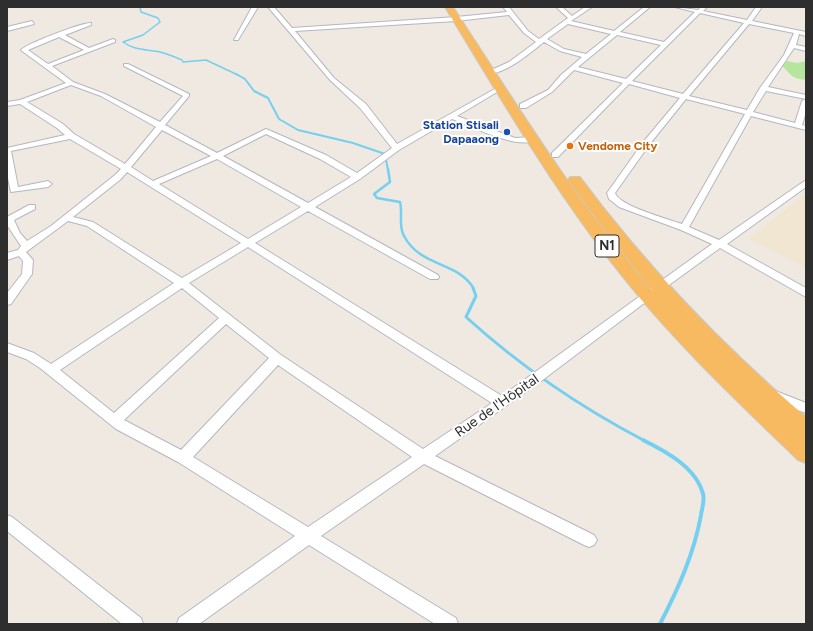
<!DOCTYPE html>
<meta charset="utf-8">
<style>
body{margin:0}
#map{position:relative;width:813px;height:631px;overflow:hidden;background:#efe9e1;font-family:Figtree,sans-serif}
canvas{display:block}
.frame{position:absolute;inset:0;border:8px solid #2e2e2e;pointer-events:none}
</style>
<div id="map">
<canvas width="813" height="631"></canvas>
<div class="frame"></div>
</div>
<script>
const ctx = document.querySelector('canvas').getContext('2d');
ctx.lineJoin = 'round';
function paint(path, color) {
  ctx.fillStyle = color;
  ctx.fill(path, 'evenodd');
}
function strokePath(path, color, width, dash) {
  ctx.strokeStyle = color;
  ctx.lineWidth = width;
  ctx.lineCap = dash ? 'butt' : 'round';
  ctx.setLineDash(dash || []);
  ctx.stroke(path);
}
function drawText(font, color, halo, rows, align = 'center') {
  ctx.font = font + ' Figtree,sans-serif';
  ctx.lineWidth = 4;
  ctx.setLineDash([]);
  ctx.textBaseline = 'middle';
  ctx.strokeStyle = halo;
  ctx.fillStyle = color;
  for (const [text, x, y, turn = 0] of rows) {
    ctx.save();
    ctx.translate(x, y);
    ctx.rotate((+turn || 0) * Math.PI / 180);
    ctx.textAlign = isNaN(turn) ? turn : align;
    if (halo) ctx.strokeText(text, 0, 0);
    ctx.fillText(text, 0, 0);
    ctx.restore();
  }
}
const education = new Path2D(`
 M806 193V267L749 239Z`);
const green = new Path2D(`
 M787 61 797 63 806 61V80C790 78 792 75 782 66Z`);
const streamFar4 = new Path2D(`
 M140 7 141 12 158 18 160 22 143 35 123 42C135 51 147 49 160 52 168 54 175 57 182 60L183 62 206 60 238 75`);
const streamFar3 = new Path2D(`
 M236 74 245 79 254 91 268 98 279 119 298 130 353 143 385 154 388 170`);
const streamFar2 = new Path2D(`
 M388 169 390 182 374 194 377 198 400 202C403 213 398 226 404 236 421 268 458 261 474 289`);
const streamFar1 = new Path2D(`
 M473 288 476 296 466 317C520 366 580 407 645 441`);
const stream = new Path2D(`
 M643 440C665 451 696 467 703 494 705 500 702 508 701 515 694 554 678 589 660 624`);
const minor = new Path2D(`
 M252 7H258L238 40H234Z
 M268 7H274L292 28 456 17 507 12 503 7H509L528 31 539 39 568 18 556 7H562L572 16 585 7H592L571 21 614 31 644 7H650L620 32 664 42 695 12 675 7 698 10 701 7H707L703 11 747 20 756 7H762L752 21 806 32V36L799 34 796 45 806 47V51L794 48 768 87 806 95V112L802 125 806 126V130L751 116 689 227 719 240 806 180V187L727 244 806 288V297L720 248 651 298 540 382 435 456 594 535 597 540 594 545 589 547 584 545 424 464 321 536 456 618 458 624H435L309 545 199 624H177L179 618 295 536 178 462 116 429 40 368 26 359 7 352V343L34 353 51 364 174 283 87 226 68 221 26 252 33 260 32 274 11 304 7 305V293L22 274 23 261 19 256 7 260V253L18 250 21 246 7 225V217L29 205H35V209L14 220 20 233 27 241 51 226 115 175 121 169 70 139 11 151 18 187 48 181 52 184 48 187 11 192 7 174V148L65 135 57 128 20 104 7 106V102L20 100 66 83 22 51 21 50C26 44 83 22 91 23V25L65 35 89 48 113 39 115 40V42L52 66 73 82 105 94 160 122 183 96 124 66V64H128L189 94V96L165 125 217 153 266 129 326 155 357 173 392 148 360 108 330 80ZM700 13 744 23 683 94 632 81ZM509 15 524 33 536 42 509 62 489 71V73C505 75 531 52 544 42L560 51 582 57 561 75 548 90 520 104V108H526L552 92 574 70 623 83 552 153V157H558L629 84 680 98 644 141 607 193 609 199 619 207 681 230 712 244 502 396 255 243 308 211 430 279H438L439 277 438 275 315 207 360 179 399 150 452 119C469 125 521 152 536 139L532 137 515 138 457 116 502 89 503 88 500 86 397 144 366 104 334 78 295 31 456 21ZM568 24 611 34 586 54 564 49 547 39ZM749 24 794 33 784 55 760 88 747 110 689 96ZM617 35 661 45 626 79 578 67ZM59 37 84 50 48 64 28 50ZM71 85 101 96 156 127 125 164 74 134 63 124 27 102ZM766 91 806 99 802 101 795 123 753 112ZM686 99 745 114 682 224C668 219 619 206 615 193L649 145ZM162 130 211 156 153 181 131 167ZM266 134 320 159 351 177 308 203 223 156ZM217 159 301 207 248 239 159 184ZM127 172 241 243 182 278 93 222 73 217 121 179ZM248 247 492 403 423 449 281 355 189 283ZM182 288 219 318 114 413 60 370ZM226 324 269 358 181 450 124 420ZM278 365 412 457 308 527 193 457Z
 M32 21 34 24 7 31V27Z
 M773 390 806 403V413L769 399 767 395 769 391Z
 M7 515 12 517 141 618 143 624H122L7 531Z`);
const trunk = new Path2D(`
 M445 7H453C516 104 576 201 651 289L653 291 611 239 568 180 570 177H580C647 267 721 344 806 417V463L798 460C736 400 672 340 619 272 553 189 500 97 445 7Z`);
const markers = [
 [507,132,4,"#1a4fb4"],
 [570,146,4,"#e8710a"]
];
const farTransitnames = [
 ["Station Stisali",499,125],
 ["Dapaaong",499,139]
];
const farFoodnames = [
 ["Vendome City",578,146]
];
const shields = [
 [607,246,24]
];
const shieldNames = [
 ["N1",607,246]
];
const streetNames = [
 ["Rue de l'Hôpital",497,406,-35]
];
paint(education, '#f0e6d1');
paint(green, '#b6e59e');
strokePath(streamFar4, '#75cff0', 1.5);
strokePath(streamFar3, '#75cff0', 2);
strokePath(streamFar2, '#75cff0', 2.5);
strokePath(streamFar1, '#75cff0', 3);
strokePath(stream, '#75cff0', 4);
strokePath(minor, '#b4b7c1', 2);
strokePath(trunk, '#c9c9c9', 2);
paint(minor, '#fff');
paint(trunk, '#f8ba60');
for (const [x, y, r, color] of markers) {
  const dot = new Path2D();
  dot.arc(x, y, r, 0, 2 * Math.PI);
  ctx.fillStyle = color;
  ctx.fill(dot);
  strokePath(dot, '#fff', 1.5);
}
drawText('bold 12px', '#164399', '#fff', farTransitnames, 'right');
drawText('bold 12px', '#c56008', '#fff', farFoodnames, 'left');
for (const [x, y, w] of shields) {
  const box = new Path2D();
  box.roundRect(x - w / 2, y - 11, w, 22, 3);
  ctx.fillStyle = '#fff';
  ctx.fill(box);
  strokePath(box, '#2e2e2e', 1);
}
drawText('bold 13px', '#2e2e2e', null, shieldNames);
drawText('14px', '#2e2e2e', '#fff', streetNames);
</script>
